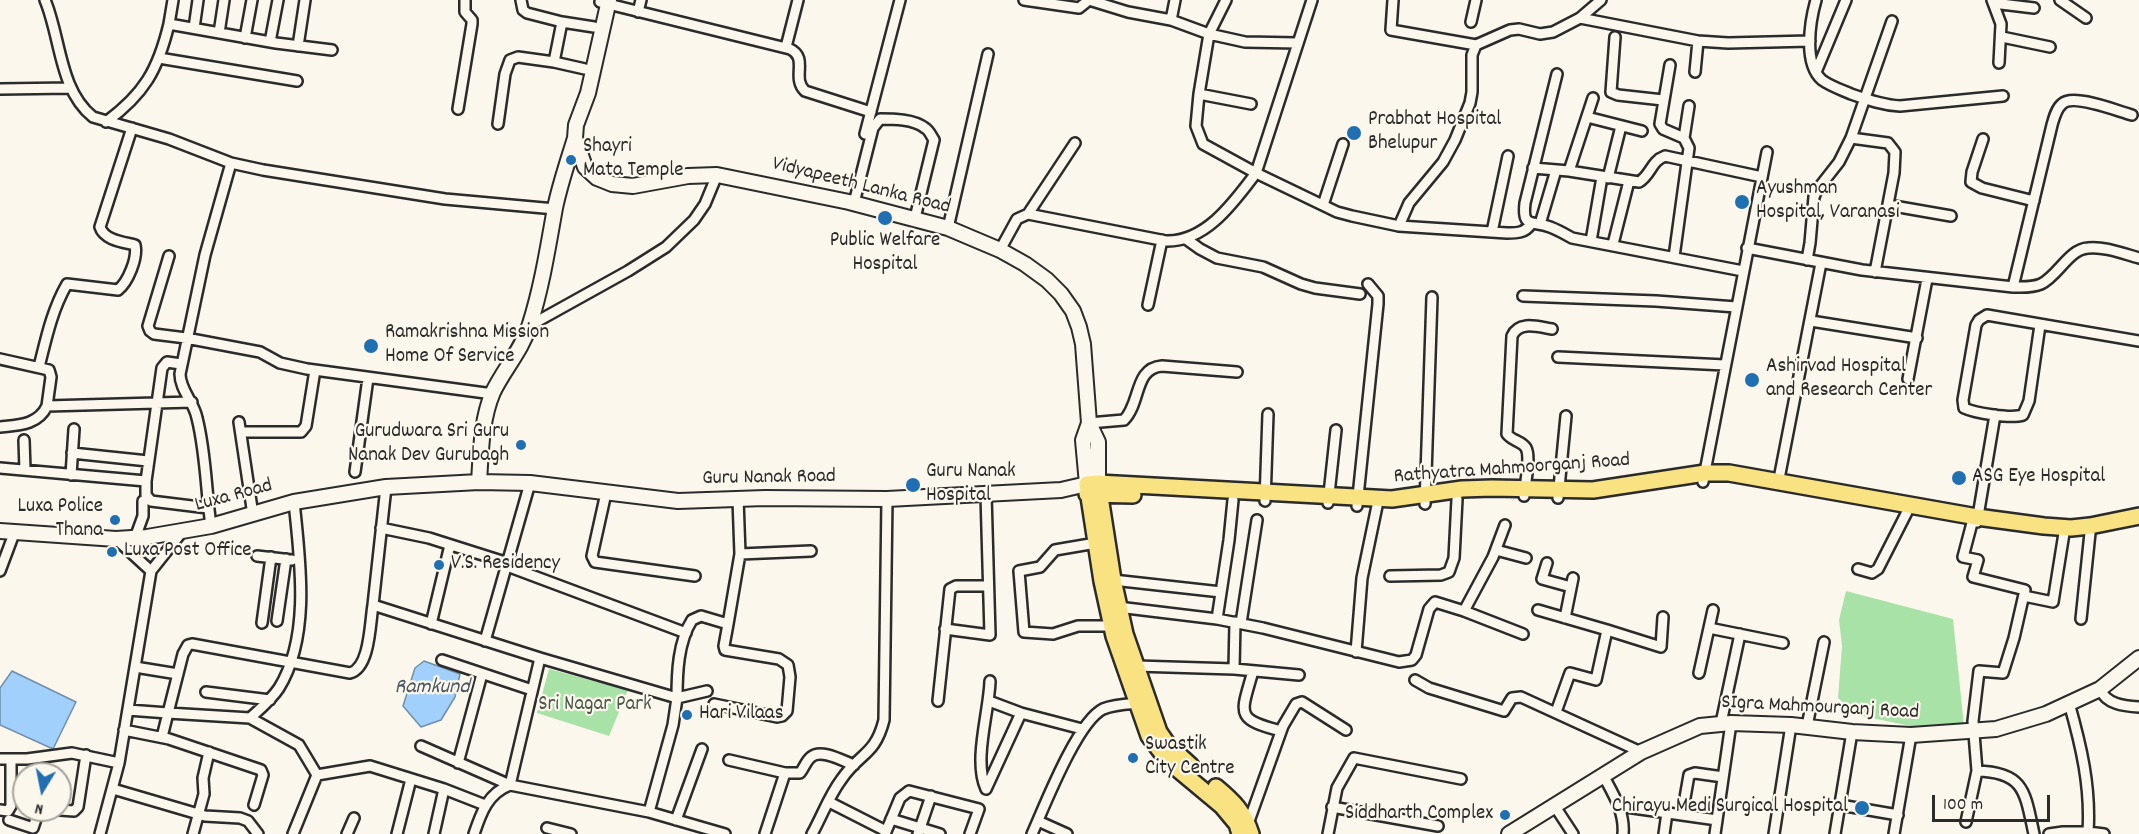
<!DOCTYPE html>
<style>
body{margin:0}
#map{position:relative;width:2139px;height:834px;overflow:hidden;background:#fbf7ec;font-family:Dekko,sans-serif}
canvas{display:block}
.north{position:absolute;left:12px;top:762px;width:60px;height:60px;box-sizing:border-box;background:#fbf7ec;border:2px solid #a8a59f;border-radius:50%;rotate:190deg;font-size:16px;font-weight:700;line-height:24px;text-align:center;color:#2b2b2b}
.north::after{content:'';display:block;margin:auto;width:21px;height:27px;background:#1f6fb2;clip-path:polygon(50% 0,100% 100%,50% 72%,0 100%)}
.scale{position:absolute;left:1932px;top:795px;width:118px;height:27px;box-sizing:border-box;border:3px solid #2b2b2b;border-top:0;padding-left:8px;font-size:18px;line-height:21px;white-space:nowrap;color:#2b2b2b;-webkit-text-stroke:4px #fbf7ec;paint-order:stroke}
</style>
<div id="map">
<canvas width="2139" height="834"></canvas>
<div class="north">N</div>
<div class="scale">100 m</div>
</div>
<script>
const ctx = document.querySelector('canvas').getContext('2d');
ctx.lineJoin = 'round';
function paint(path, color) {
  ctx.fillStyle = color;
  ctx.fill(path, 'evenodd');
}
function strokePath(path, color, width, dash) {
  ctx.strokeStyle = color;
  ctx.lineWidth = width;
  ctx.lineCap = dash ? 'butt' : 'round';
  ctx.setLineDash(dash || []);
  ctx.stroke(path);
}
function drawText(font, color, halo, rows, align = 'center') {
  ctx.font = font + ' Dekko,sans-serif';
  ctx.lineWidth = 4.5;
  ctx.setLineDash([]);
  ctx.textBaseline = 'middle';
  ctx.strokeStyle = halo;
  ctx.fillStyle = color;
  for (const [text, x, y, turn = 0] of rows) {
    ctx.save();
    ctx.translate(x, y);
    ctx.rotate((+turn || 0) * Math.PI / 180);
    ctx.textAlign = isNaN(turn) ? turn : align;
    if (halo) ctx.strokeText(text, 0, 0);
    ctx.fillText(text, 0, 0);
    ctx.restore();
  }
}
const green = new Path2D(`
 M1846 591 1953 619 1964 726H1911L1857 715 1838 698 1842 646 1839 620Z
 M549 669 628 690 609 736 537 713Z`);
const water = new Path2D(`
 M424 661 460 674 455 697 441 720 421 727 403 706 415 668Z
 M12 671 76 702 53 749 0 725V688Z`);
const street = new Path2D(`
 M45 0C61 38 59 90 93 117L169 139 231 163 263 170 445 199 555 209
 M521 0 523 10 527 13 562 22 554 62 585 69
 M1024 0 1079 8 1089 0
 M1089 0 1128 12 1171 20 1209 34 1245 42 1297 43
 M1226 0 1209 34 1199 94 1196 126 1203 144 1256 173 1337 212 1352 216 1399 226 1507 233C1517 233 1525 233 1531 224
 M1393 0 1391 30 1476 45
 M1816 0C1810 21 1803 64 1822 80 1830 86 1842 90 1851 94 1868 100 1883 105 1900 106L2003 96
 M1992 0 2001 24 1999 63
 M2060 0 2086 18
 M600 2 790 49C809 58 791 78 805 91L871 112
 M1993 3 2034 8
 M638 12 641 0
 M1580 18 1601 0
 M1171 20 1175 0
 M562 22 594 27
 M1471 22 1476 0
 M169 24 173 0
 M194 28 198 0
 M219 33 224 0
 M1615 37 1611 92 1618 95 1663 100
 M2002 37 2050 47
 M245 38 252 0
 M270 42 278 0
 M298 46 305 0
 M786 47 798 0
 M159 58 297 81
 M1670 65 1660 124 1663 129 1684 138 1689 148 1674 257
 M1695 72 1698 41
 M1816 72 1846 0
 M1557 74 1525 203C1522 229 1532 220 1550 227 1558 230 1565 234 1572 238L1743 271
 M0 89 71 88
 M1199 94 1251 104
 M458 109 472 24V20L465 12V0
 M1587 117 1642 131
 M106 122C144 94 158 70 169 24L276 43 332 50
 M498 124 505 74 510 60 518 57 554 62
 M865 134 900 0
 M1684 138 1689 106
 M1851 138 1888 143 1895 152 1894 173 1875 272
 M1983 139 1972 172 1971 182 1982 188 2034 201
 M1533 168 1569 171 1593 98
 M1569 171 1639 182C1651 175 1651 161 1665 156L1762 177
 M1608 178 1621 126
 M854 203 873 128 880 119C893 119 914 119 925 128 929 130 932 137 934 140L915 218
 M1323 205 1343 144
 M1888 205 1951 216
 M1028 214 1075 143
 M1540 224 1556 170
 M1399 226 1409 203 1443 162 1455 140 1470 103 1472 92V55L1476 45 1510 30 1519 29 1540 34 1553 32 1580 18 1698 41 1728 43 1810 41
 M948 228 988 54
 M1492 232 1508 156
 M1186 239 1200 249 1217 258 1263 267 1301 284 1315 288 1360 294
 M1591 241 1602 177
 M1613 244 1629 181
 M1747 248 1862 270 2013 287 2052 125C2054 118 2056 109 2062 104 2073 93 2117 111 2132 115
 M1000 250 1017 219 1028 214 1166 241C1206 242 1234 202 1256 173L1312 0
 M169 256 148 326 150 331 154 334 186 338 260 352 280 363 307 369 493 394
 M1807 260 1810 243 1814 197 1817 190 1839 162 1851 138 1892 21
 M2013 287C2022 287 2032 288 2041 284 2058 276 2069 249 2088 248 2104 246 2124 254 2139 258
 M1523 296 1656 301 1736 307
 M1148 305 1162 240
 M1811 321 1917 338
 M2040 325 2029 401 2023 415C2011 419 1975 413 1964 408L1963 400 1976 325 1979 320 1987 315 2139 341
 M529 326 628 271 666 247 694 220 705 204 717 175
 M1558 357 1725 365
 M0 359 49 370 51 377 47 406
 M39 367C46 339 52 310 67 284L118 290C128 282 138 258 135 245 123 242 104 240 100 227L132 128
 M1908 379 1927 279
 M239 422 253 515
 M1089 423 1124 420C1141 403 1134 368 1162 366L1237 372
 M0 427C19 425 38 425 47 406L192 402
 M241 432H301L306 426 315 370
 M24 440 25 470
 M72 453 148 461
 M0 468 146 481V495L151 501 208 508
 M355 472 368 378
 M71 475 74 429
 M146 481 162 368 167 362 181 364
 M1703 482 1767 152
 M1778 484 1821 263
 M386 487 373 605 540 658
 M606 493 592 556 595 562 695 576
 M1524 496C1525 485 1531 457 1526 448 1522 441 1512 441 1507 434L1512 336C1519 320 1539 327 1552 329
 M1558 498 1566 416
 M1233 500 1229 540 1217 619 1263 628 1399 662 1412 660 1416 655 1429 609 1435 602 1464 611 1523 634
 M1265 501 1268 414
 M1328 503 1336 430
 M1425 504 1432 297
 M1357 506 1378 304V296L1368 284
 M1977 522 1995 415
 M211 526C206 491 206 453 197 418 194 402 180 390 180 374L205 255 231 163
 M381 528 429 538 508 563
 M135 538 143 516V501
 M116 539 151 571
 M1096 543 1055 550 1040 567 1019 571 1024 632 1053 634 1078 626H1111
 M1496 550 1526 558
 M740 554 811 551
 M257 556 292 560
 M1547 563 1542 579 1571 587
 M507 566 686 633
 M1858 569 1872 573 1878 569 1907 512
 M0 571 15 531
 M1390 576 1441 575 1449 572 1454 558 1457 499
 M1113 580 1221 592
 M2024 596 2053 602 2065 527
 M1118 607 1217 619
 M1538 610 1607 630
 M1464 611 1493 557 1505 525
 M1565 618 1573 578
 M2081 619 2090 533
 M277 621 286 559
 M1235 622 1234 669 1299 675
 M262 623 271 557
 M1241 623 1257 520
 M431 624 450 545
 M1709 628 1713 610
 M945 629 990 635 986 494
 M485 641 530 483
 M1356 652 1362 578 1377 506
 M442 660 532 690
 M1136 666 1234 669
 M135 667 178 674
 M1253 671C1241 714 1234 719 1281 731
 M1699 673 1709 628 1783 643
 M1415 680 1429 688 1504 711 1512 698 1521 697 1641 752
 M2100 689C2106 704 2123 706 2139 707
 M707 691 677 698C677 673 678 642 692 620L701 616 728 624 740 554 738 499
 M206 692 270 700
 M938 701 950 589 956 586H988
 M989 701 1021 713 1082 729
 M714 704 777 717 782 716 787 711 790 677 788 665 779 659 725 650 724 646 728 624
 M128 710 168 713 183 654 188 645 192 644 350 673C370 668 370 623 373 605
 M1556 712 1570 673 1596 680 1607 630 1661 647 1663 617
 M250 718 299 745 317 775 370 766 444 789 485 805
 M1721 723 1740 634
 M1807 726 1824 642
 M124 730 169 739 261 770 263 775 254 805
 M162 737 168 713 250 718C260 709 271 700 279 688 311 636 300 560 294 502
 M421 746 510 785 540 658 677 698 673 725 649 812
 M0 759H27L72 753 119 763
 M729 760 785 773 765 834
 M458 763 482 674
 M1977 771C2025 772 2025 793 2034 834
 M785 773H800C804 768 806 761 811 757 821 748 843 761 854 765
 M1603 775C1613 794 1625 812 1623 834
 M113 789 205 816 240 818 248 821 258 834
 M986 789C973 760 989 713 990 681
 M986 789 1021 713
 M829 802 886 831
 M1554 805 1573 834
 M1840 805 1898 815
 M1619 806 1717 820
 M1332 807 1438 826
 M0 810 8 811 11 806V759
 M60 810 74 811 78 807 86 755
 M1682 815 1689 775 1695 773 1723 777
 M891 819 940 834
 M9 820 33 828 39 810
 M676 820 702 749
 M1038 821 1067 834
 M1966 822 1977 771 1973 721 1979 671 2003 673 2014 638 2025 590 1973 577 1978 560 1963 557 1972 523
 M1248 824 1283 726 1296 704 1302 702 1346 730
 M547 828 571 834
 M2088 832 2104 834
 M100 834 119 763 151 571 182 532
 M193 834 204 794 203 778 209 752
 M293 834 317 775
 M347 834 354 818
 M397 834 411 779
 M434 834 444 789
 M474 834C481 813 488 793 510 785L649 812 725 834
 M812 834C822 816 829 796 841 780 859 753 875 756 884 720L887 499
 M885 834 900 798 909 791 979 809 970 834
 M918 834 931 796
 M1032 834C1045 805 1077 722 1103 709 1115 704 1128 704 1140 703
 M1328 834 1337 788 1354 758 1461 779
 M1664 834 1667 813
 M1715 834 1731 723
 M1774 834 1791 725
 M1835 834 1852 732
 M1894 834 1911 735
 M2049 834 2063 832
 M2064 834 2063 832H2088C2091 787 2081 745 2069 703`);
const secondary = new Path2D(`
 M609 0 588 93 576 125 575 138 585 167 597 178 612 184 633 186 688 176 717 175 849 202 948 228 1000 250 1025 264 1047 280 1061 294 1073 311 1079 327 1083 344 1089 423 1098 442V483
 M479 482C481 452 481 420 493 392 504 369 522 350 530 324 542 286 548 247 555 208 560 184 568 161 575 138
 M0 531 116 539 147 537 211 526 294 502 386 487 479 482 530 483 678 501 765 498 887 499 1061 490 1087 484 1083 440 1089 423
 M1509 834 1641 752 1700 726 1731 723 1791 725 1852 732 1911 735 1996 729 2046 714 2100 689 2139 658`);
const primary = new Path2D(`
 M1098 484 1113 580 1125 634 1159 732 1168 745 1191 766
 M1087 494 1133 495
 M1216 787C1234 802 1244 812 1251 834
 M1240 834 1237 824 1222 806 1168 761 1149 736 1114 636 1102 581 1087 484 1098 483 1392 499 1462 489 1492 488 1593 490 1705 473H1729L1977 517 2044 526 2071 528 2090 526 2139 516`);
const markers = [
 [1354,133,8,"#1f6fb2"],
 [571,160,6,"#1f6fb2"],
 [1742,202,8,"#1f6fb2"],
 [885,218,8,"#1f6fb2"],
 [371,346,8,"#1f6fb2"],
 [1752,380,8,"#1f6fb2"],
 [521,445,6,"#1f6fb2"],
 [1959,478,8,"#1f6fb2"],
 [913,485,8,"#1f6fb2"],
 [115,520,6,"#1f6fb2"],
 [112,552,6,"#1f6fb2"],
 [439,565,6,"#1f6fb2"],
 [687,715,6,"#1f6fb2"],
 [1133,758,6,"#1f6fb2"],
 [1862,808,8,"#1f6fb2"],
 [1505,815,6,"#1f6fb2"]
];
const poiNames = [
 ["Prabhat Hospital",1368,121],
 ["Bhelupur",1368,145],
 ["Shayri",583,148],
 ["Mata Temple",583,172],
 ["Ayushman",1756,190],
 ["Hospital, Varanasi",1756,214],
 ["Public Welfare",885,242,"center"],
 ["Hospital",885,266,"center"],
 ["Ramakrishna Mission",385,334],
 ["Home Of Service",385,358],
 ["Ashirvad Hospital",1766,368],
 ["and Research Center",1766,392],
 ["Gurudwara Sri Guru",509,433,"right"],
 ["Nanak Dev Gurubagh",509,457,"right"],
 ["Guru Nanak",926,473],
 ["Hospital",926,497],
 ["ASG Eye Hospital",1972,478],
 ["Luxa Police",103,508,"right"],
 ["Thana",103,532,"right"],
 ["Luxa Post Office",124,552],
 ["V.S. Residency",451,565],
 ["Hari Vilaas",699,715],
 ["Swastik",1145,746],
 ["City Centre",1145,770],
 ["Chirayu Medi Surgical Hospital",1848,808,"right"],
 ["Siddharth Complex",1493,815,"right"]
];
const streetNames = [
 ["Vidyapeeth Lanka Road",861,187,14],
 ["Rathyatra Mahmoorganj Road",1512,470,-4],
 ["Guru Nanak Road",769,479,-1],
 ["Luxa Road",234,497,-15],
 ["SIgra Mahmourganj Road",1820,709,3]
];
const parkNames = [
 ["Sri Nagar Park",595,706]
];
const waterNames = [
 ["Ramkund",432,689]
];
paint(green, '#a9e2a7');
paint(water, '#a2d0fd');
strokePath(water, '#728ea9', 1.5);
strokePath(street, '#2b2b2b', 14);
strokePath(secondary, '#2b2b2b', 18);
strokePath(primary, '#2b2b2b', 20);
strokePath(street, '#fbf7ec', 9);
strokePath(secondary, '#fbf7ec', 14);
strokePath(primary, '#f8e281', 15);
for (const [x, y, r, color] of markers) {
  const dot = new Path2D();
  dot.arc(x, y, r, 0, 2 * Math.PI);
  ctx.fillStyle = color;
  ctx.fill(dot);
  strokePath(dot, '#fbf7ec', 2);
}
drawText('21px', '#2b2b2b', '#fbf7ec', poiNames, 'left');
drawText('21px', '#2b2b2b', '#fbf7ec', streetNames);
drawText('21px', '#4a594a', '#fbf7ec', parkNames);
drawText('italic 22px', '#495460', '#fbf7ec', waterNames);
</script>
